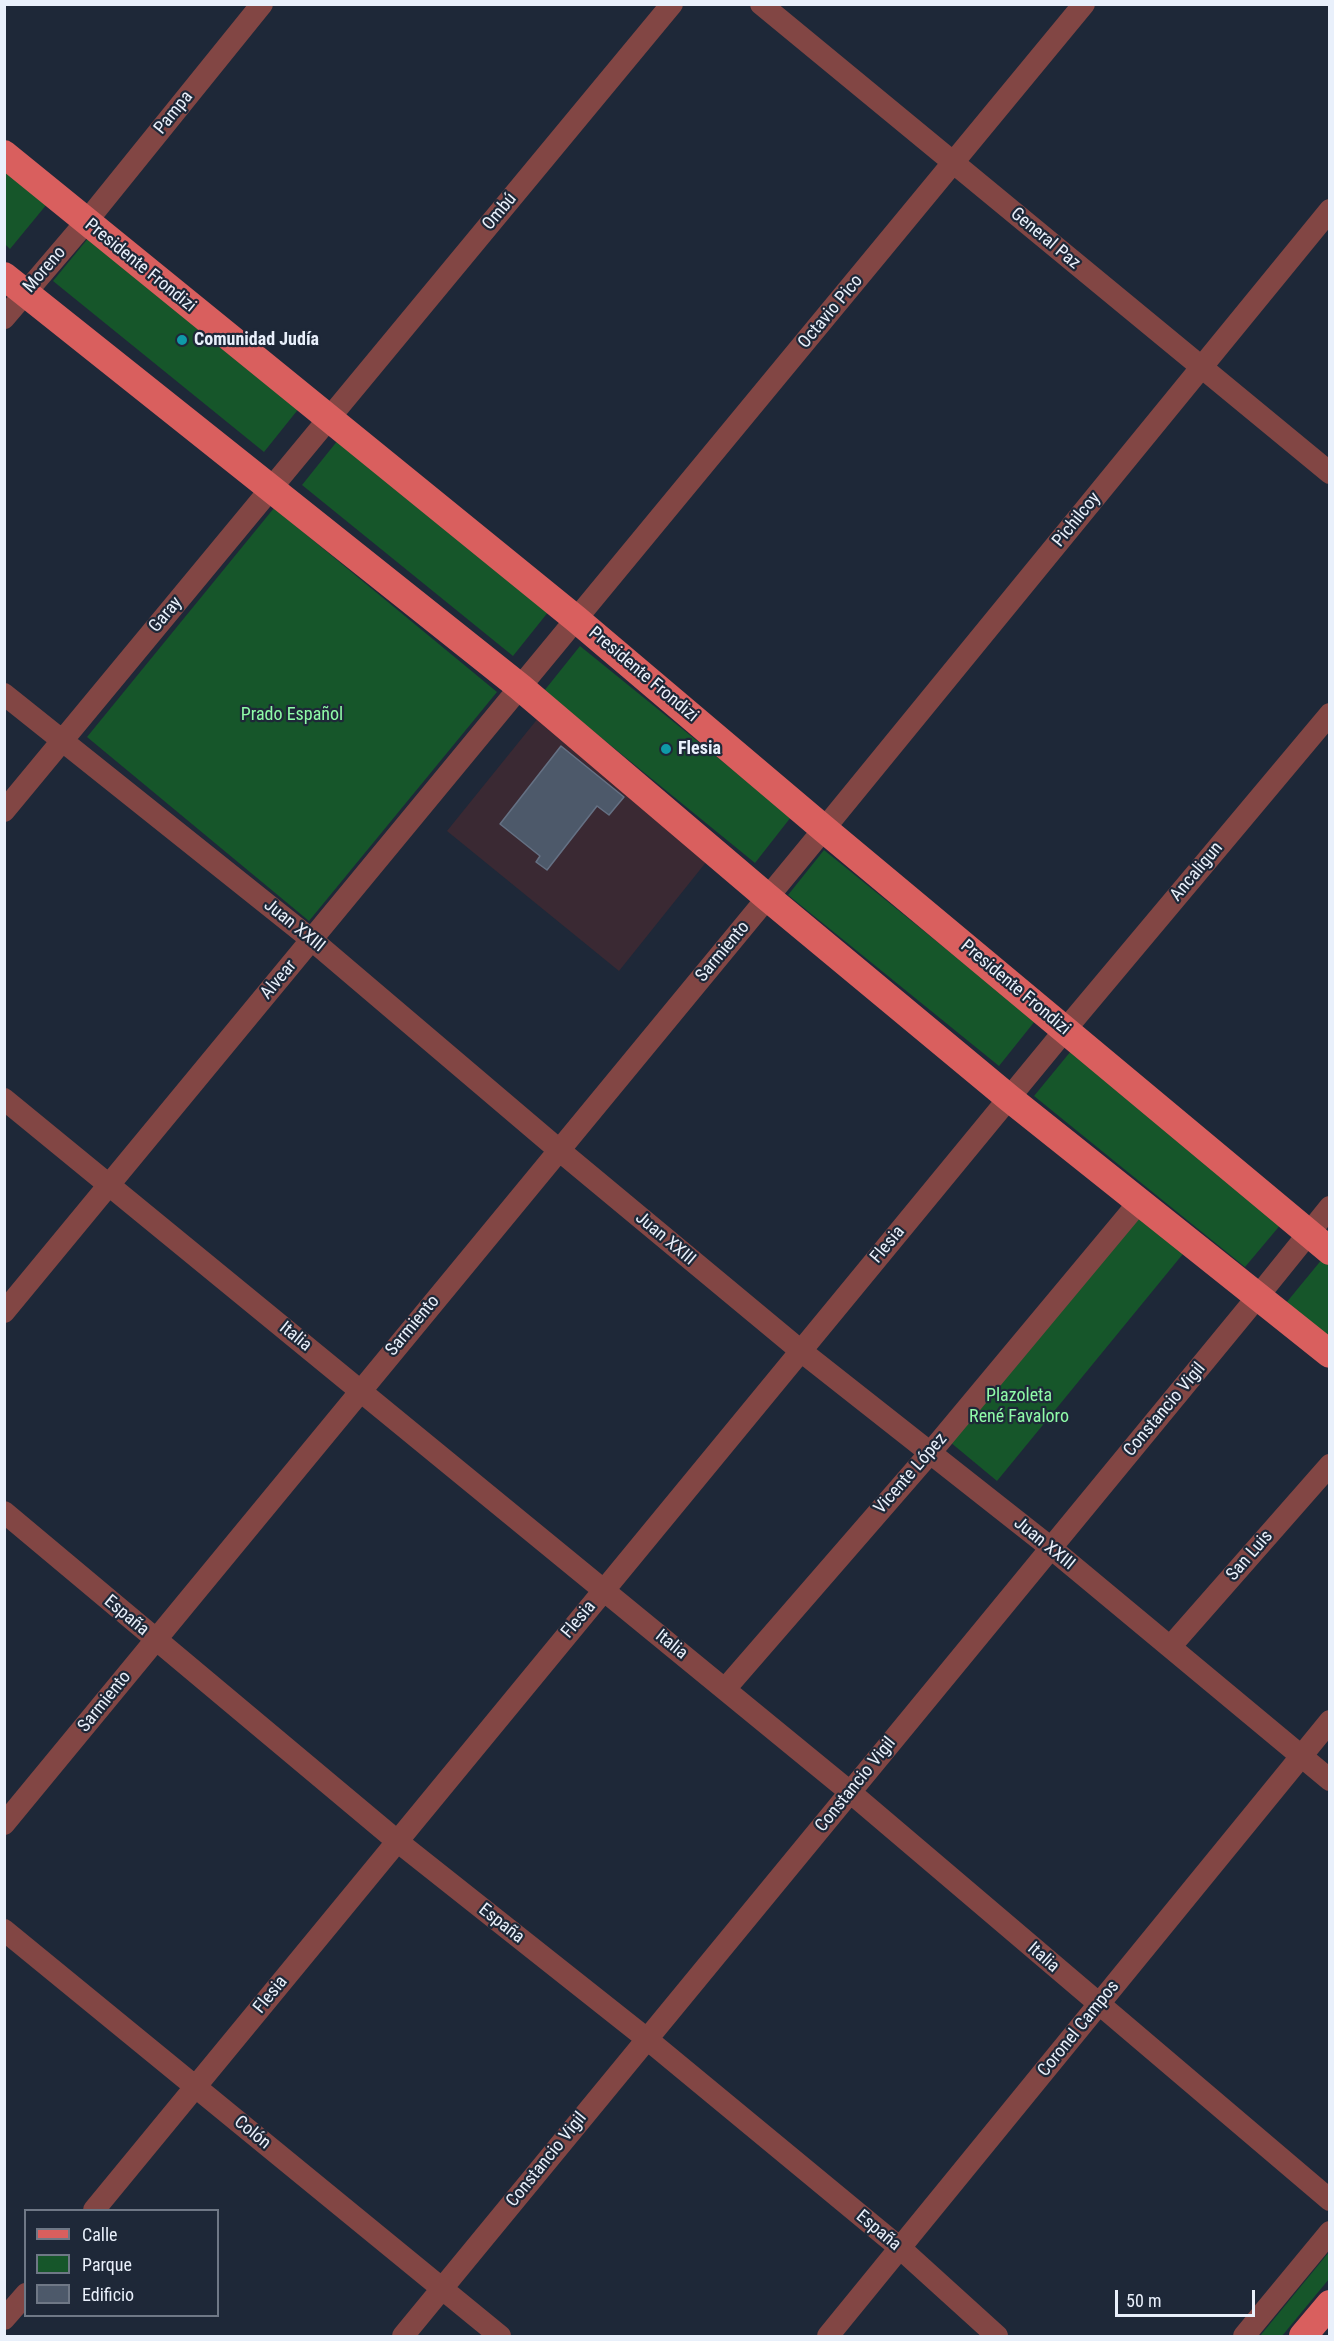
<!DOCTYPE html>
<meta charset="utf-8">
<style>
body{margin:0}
#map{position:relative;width:1334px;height:2341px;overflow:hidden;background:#1e2838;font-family:"Roboto Condensed",sans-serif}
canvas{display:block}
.frame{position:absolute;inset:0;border:6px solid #e9f0fb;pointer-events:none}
.legend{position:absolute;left:24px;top:2209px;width:195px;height:108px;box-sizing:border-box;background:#1e2838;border:2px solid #6f7886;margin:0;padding:8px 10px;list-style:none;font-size:18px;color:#e9f0fb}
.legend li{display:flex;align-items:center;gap:12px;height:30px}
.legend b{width:30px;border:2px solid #6f7886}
.scale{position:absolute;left:1115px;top:2290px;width:140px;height:27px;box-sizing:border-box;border:3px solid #e9f0fb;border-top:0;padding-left:8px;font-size:18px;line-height:21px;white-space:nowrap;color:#e9f0fb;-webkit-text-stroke:4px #1e2838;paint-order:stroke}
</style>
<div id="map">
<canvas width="1334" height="2341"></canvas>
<div class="frame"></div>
<ul class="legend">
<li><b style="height:8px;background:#d95f5e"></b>Calle</li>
<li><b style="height:16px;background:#16562a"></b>Parque</li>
<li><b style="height:16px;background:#4d596a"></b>Edificio</li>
</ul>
<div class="scale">50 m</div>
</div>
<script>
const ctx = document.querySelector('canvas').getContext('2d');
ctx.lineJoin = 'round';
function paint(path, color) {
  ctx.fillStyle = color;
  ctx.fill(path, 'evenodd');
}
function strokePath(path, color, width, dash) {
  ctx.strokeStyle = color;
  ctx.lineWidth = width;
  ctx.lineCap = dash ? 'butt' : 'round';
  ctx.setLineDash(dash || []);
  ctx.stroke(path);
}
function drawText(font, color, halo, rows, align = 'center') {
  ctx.font = font + ' "Roboto Condensed",sans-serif';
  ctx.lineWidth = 4.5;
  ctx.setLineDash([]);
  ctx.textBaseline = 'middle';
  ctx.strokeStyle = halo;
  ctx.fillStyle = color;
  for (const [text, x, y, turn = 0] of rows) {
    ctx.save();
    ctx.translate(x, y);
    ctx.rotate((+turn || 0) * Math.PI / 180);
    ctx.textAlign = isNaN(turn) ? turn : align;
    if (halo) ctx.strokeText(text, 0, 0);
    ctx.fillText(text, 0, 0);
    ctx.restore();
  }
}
const education = new Path2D(`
 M539 717 707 861 619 971 447 831Z`);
const green = new Path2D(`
 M4 169 47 204 10 249 5 244Z
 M90 236 300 407 264 452 53 281Z
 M338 440 549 611 513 656 302 485Z
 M274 508 497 692 309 921 87 737Z
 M580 646 791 817 755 863 544 691Z
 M824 850 1035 1021 999 1066 788 895Z
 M1071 1051 1282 1223 1245 1267 1034 1096Z
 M1141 1211 1187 1249 997 1481 950 1442Z
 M1323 1258 1329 1264V1339L1286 1303Z
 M1329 2252V2279L1282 2336H1260Z`);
const building = new Path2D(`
 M561 746 624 797 609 815 597 806 547 870 536 862 540 856 500 824Z`);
const minor = new Path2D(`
 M761 4 1330 473
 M4 318 86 222 262 4
 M4 694 312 940 559 1150 801 1351 1051 1548 1330 1780
 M4 811 672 4
 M4 1099 850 1792 1330 2200
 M4 1312 1084 4
 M4 1512 397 1841 647 2039 900 2248 997 2336
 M1170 1647 1330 1465
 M725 1689 930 1453 1140 1201
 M4 1824 824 829 1330 210
 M4 1930 500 2336
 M94 2210 1065 1030 1330 714
 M4 2319 26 2294
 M403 2336 1259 1295 1330 1207
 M828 2336 1330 1721
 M1244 2336 1330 2232`);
const major = new Path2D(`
 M4 154 576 619 824 829 1330 1251
 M4 276 520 687 767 897 1009 1098 1330 1354
 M1303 2336 1330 2304`);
const markers = [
 [182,340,6,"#0f9aa8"],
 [666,749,6,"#0f9aa8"]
];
const streetNames = [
 ["Pampa",174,113,-51],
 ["Ombú",500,212,-50],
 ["General Paz",1045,239,40],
 ["Presidente Frondizi",140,266,39],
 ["Moreno",45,270,-49],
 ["Octavio Pico",831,312,-50],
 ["Pichilcoy",1077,520,-51],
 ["Garay",166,615,-50],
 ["Presidente Frondizi",643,675,40],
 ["Ancaligun",1197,872,-50],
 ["Juan XXIII",294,926,39],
 ["Sarmiento",723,952,-50],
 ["Alvear",279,980,-50],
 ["Presidente Frondizi",1015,988,40],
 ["Juan XXIII",665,1239,40],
 ["Flesia",888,1245,-50],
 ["Sarmiento",413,1326,-50],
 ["Italia",295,1337,39],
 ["Constancio Vigil",1165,1410,-50],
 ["Vicente López",911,1474,-49],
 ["Juan XXIII",1044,1544,39],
 ["San Luis",1250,1556,-49],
 ["España",126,1616,40],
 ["Flesia",579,1620,-50],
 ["Italia",671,1645,39],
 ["Sarmiento",105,1702,-51],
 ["Constancio Vigil",856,1785,-51],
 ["España",501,1924,38],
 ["Italia",1043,1958,41],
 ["Flesia",271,1995,-51],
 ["Coronel Campos",1079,2029,-51],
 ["Colón",252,2133,39],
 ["Constancio Vigil",547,2160,-51],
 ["España",878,2231,40]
];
const poiNames = [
 ["Comunidad Judía",194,340],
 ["Flesia",678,749]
];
const parkNames = [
 ["Prado Español",292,715],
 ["Plazoleta",1019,1396],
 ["René Favaloro",1019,1417]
];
paint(education, '#3a2933');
paint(green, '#16562a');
paint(building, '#4d596a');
strokePath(building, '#657184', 1.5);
strokePath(minor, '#824644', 22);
strokePath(major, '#d95f5e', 28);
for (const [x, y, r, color] of markers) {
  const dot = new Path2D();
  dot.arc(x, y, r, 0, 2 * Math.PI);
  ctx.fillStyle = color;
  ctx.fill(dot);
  strokePath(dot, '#1e2838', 2);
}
drawText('18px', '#e9f0fb', '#1e2838', streetNames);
drawText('bold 18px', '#e9f0fb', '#1e2838', poiNames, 'left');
drawText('18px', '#8ffba8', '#1e2838', parkNames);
</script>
